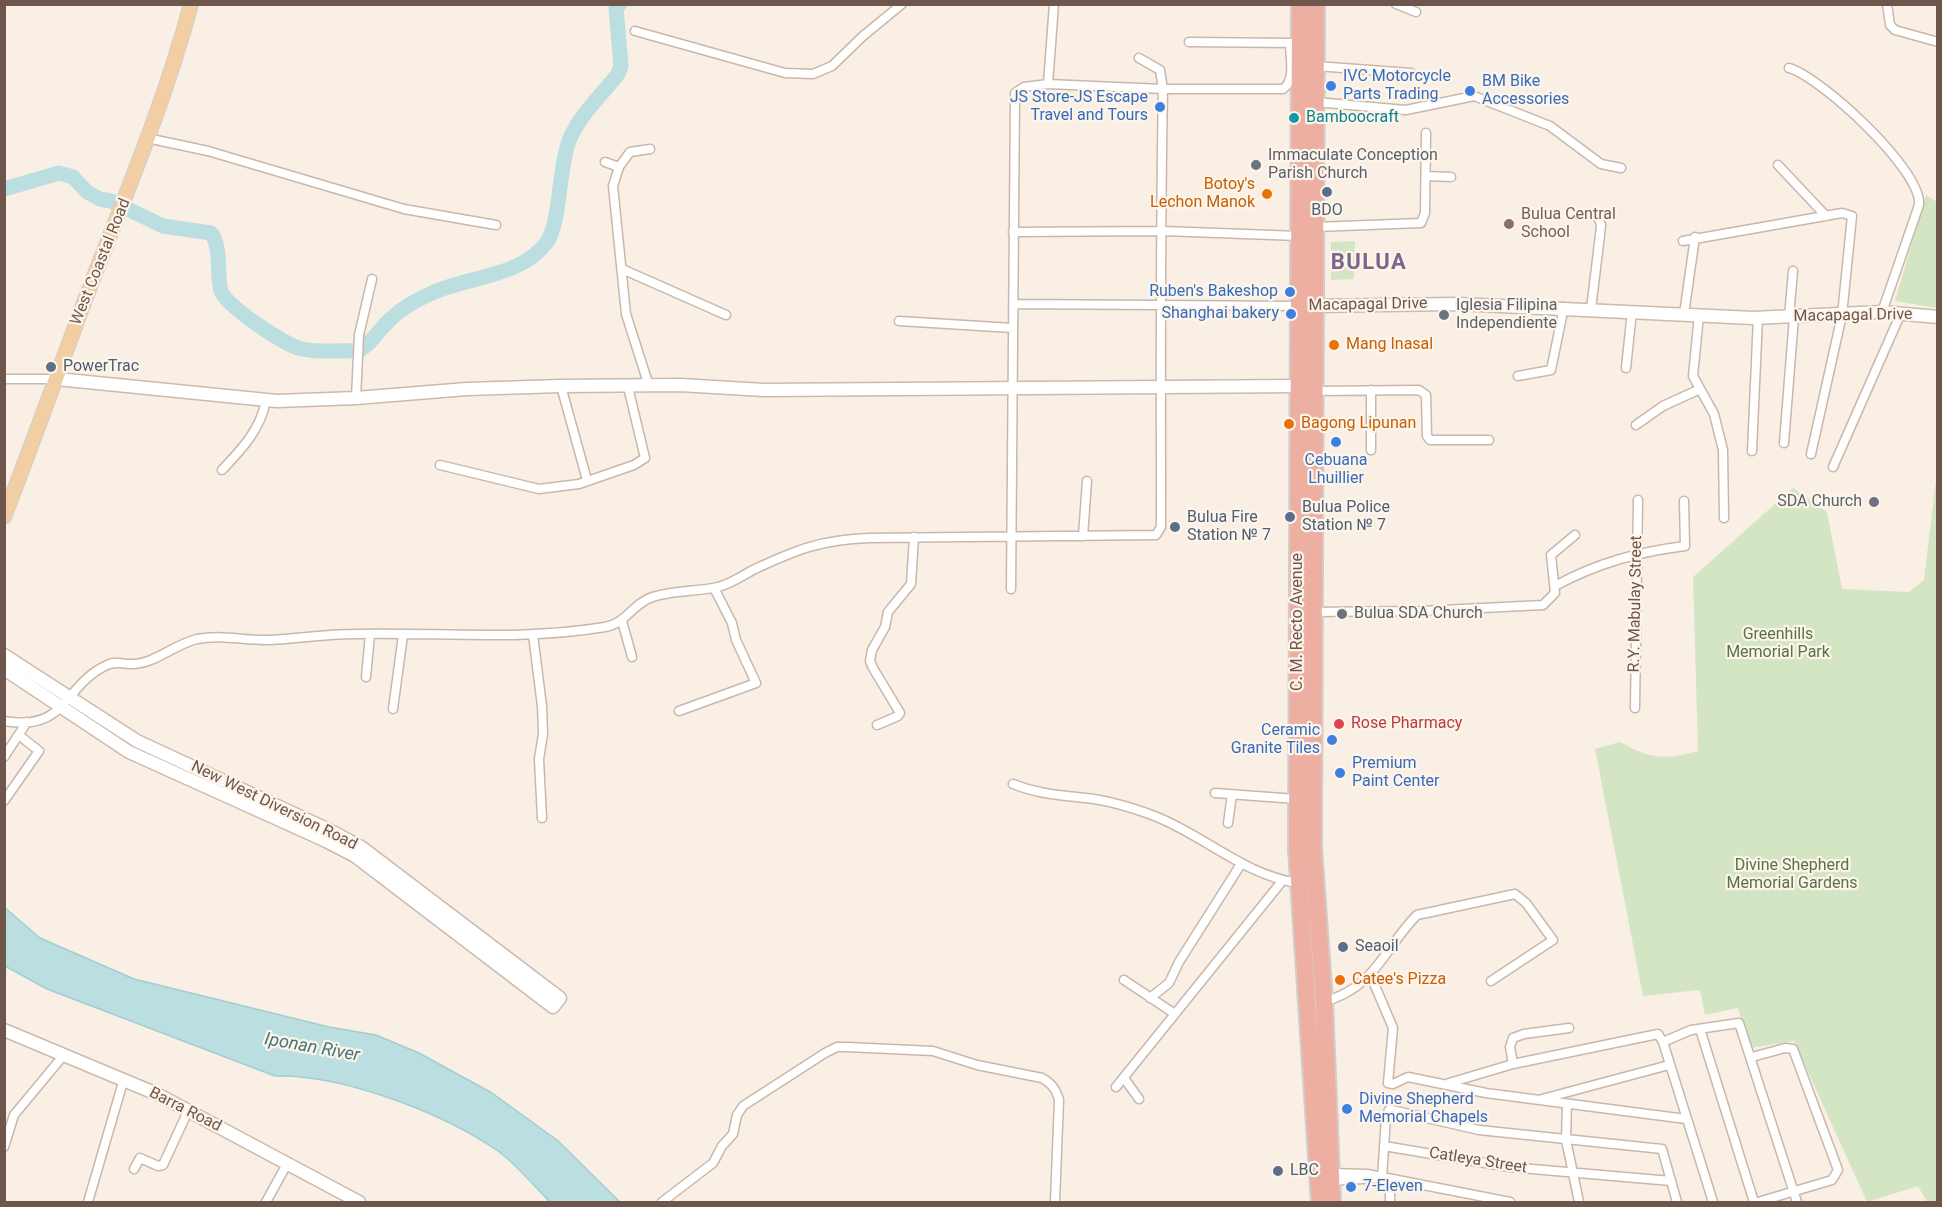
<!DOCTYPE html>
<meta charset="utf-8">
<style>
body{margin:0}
#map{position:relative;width:1942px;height:1207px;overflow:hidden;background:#f9efe4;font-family:Roboto,sans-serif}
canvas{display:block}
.frame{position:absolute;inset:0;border:6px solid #6f564d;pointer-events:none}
</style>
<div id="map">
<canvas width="1942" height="1207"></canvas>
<div class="frame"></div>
</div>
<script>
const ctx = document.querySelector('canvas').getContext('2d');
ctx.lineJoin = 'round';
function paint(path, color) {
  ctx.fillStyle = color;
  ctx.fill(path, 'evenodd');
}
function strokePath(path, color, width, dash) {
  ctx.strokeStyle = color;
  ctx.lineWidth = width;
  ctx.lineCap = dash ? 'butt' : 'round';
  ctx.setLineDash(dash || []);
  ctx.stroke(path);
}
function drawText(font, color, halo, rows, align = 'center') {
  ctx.font = font + ' Roboto,sans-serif';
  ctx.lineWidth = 4.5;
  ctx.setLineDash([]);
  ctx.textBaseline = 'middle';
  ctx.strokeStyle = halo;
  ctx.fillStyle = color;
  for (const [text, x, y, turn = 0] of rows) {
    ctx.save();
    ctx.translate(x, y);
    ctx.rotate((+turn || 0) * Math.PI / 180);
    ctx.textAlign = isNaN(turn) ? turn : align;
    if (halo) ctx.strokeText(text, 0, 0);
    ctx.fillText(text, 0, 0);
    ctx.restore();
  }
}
const green = new Path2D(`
 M1926 195 1937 202V308L1895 301Z
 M1355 241 1354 279 1331 280V242Z
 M1937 472V1202H1927L1918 1186 1867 1202 1794 1041 1750 1048 1738 1008 1705 1015 1700 990 1643 996 1595 749 1620 742C1649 759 1666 760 1698 751L1693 577 1793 488 1827 512 1842 589 1909 592 1924 580Z`);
const water = new Path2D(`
 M4 907 40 938 134 979 329 1027 376 1035 419 1053 492 1093 557 1140 620 1202H550C534 1186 517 1165 498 1151 443 1113 342 1074 275 1076L47 989 5 966Z`);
const river = new Path2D(`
 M4 189 59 173 73 177 87 192 100 199 111 201 163 226 211 233C222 248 216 273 221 291 226 306 286 346 302 349 319 353 339 350 357 351 372 345 380 327 393 317 403 307 419 299 432 293 466 277 522 277 547 242 560 224 559 169 568 144 576 118 602 95 618 74L621 66 616 8 620 4`);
const street = new Path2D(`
 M1396 4 1416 12
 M1887 4 1890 25 1895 30 1938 42
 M635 31 785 73 813 74 832 66 863 36 902 4
 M1189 42 1294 43
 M1316 66 1411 73
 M1789 68C1821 77 1923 171 1919 205L1882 312
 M1048 84 1054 4
 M1316 102 1406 110 1474 96 1550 126 1601 164 1621 168
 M147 138 208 151 404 209 496 225
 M605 162 619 167
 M1778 165 1826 216
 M1426 176 1451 177
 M1315 227 1421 223 1425 213 1426 133
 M1013 232 1163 231 1299 236
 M1683 241 1842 213 1852 216 1842 315 1811 454
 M622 269 726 315
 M1013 304 1299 306
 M1591 309 1600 235 1601 225 1597 214
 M1684 314 1695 237
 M1699 315 1693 376 1714 414 1723 450 1724 518
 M1789 317 1793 271
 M899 321 1013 328
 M1626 368 1632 311
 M1518 376 1551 370 1564 307
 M4 379H57
 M561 386 587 480
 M649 386 626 314 613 186 619 167 630 152 650 149
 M1371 390V450
 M1314 391 1419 390 1426 395 1427 436 1430 440H1489
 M356 398 359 335 372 279
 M1636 425 1663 406 1698 390
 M1784 443 1794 317
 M1752 451 1758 317
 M440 465 539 489 579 484 634 465 645 458 628 387
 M1833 467 1901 313
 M222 470C242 449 261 429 266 400
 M1083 536 1087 481
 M1555 586C1597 563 1638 552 1685 546L1684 501
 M1011 589 1015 93 1024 87 1048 84 1163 89H1283C1296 80 1290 57 1290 43
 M1311 612 1422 611 1543 605 1555 593 1551 555 1575 535
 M622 621 632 657
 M533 635 542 706 543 734 539 759 542 818
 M366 677 370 634
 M1635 708 1638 500
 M393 709 403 635
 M679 711 756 683 736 640 732 623 714 588
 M4 721C68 732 62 686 107 665 117 660 123 665 133 664 156 663 175 644 197 639 222 634 245 641 270 640 298 639 325 634 353 634 437 632 521 641 605 627 625 624 632 605 650 598 671 590 696 592 718 587 731 584 743 575 755 569 798 549 821 540 869 538L1156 535 1161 527C1161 381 1160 235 1163 89L1160 70 1139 58
 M877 725 898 716 900 713 873 668 870 661 872 650 885 627 888 612 911 584 914 537
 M4 757 27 722
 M1013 784C1038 794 1059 795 1085 798 1106 800 1133 808 1152 815 1203 834 1243 875 1298 883
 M1215 793 1296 799
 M4 801 39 751 20 736
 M1228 823 1232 795
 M1370 974 1393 1028 1388 1083 1393 1084 1408 1077 1486 1093 1686 1119
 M1124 980 1175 1014
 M1150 998 1169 983 1179 962 1241 864
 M1323 1002C1377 987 1383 949 1417 915L1515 894 1526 903 1553 940 1491 981
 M1700 1029 1754 1202
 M1663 1042 1691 1030 1739 1023 1797 1202
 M1752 1057 1785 1048 1793 1049 1838 1170 1832 1180 1758 1202
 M1513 1064 1510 1047 1513 1038 1524 1034 1569 1028
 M1124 1078 1139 1099
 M1449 1083 1513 1064 1658 1034 1663 1042 1713 1202
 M1116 1087 1283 880
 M1542 1099 1669 1065
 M1567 1104 1566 1140 1579 1202
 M1384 1146 1509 1167 1671 1181
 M4 1147 14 1115 63 1056
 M134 1169 140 1158 158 1166 163 1165 189 1109
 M1331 1173 1367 1174 1510 1202
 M1382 1178 1386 1117 1389 1110H1392L1479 1130 1662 1149 1677 1202
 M1331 1181 1378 1178
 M88 1202 123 1082
 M266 1202 287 1164
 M662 1202 713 1163 722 1146 733 1134 737 1115 743 1106 825 1053 837 1047H847L933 1051 977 1065 1042 1078C1052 1084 1056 1089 1059 1100L1055 1202
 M1390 1202V1180`);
const secondary = new Path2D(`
 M1306 306 1458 304 1753 318 1882 312 1938 317
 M57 379 277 401 356 398 467 389 561 386 680 385 764 390 1298 386
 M4 655 137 741 329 830 361 847 560 998 553 1007 355 856 324 840 129 752 4 669
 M4 1030 157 1094 359 1202`);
const primary = new Path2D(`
 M4 517C31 448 56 378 82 308 120 207 163 109 191 4`);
const highway = new Path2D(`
 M1300 4 1297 849 1320 1202
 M1316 4 1313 848 1324 1002 1332 1202`);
const markers = [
 [1331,86,6,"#3f7fe0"],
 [1470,91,6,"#3f7fe0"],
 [1160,107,6,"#3f7fe0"],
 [1294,118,6,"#0f9aa8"],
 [1256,165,6,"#6b7280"],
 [1327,192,6,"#5c6f8a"],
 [1267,194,6,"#e8710a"],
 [1509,224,6,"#8d6e63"],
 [1290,292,6,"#3f7fe0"],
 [1291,314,6,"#3f7fe0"],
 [1444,315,6,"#6b7280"],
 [1334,345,6,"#e8710a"],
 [51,367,6,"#5c6f8a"],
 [1289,424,6,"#e8710a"],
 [1336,442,6,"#3f7fe0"],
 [1874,502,6,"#6b7280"],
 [1290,517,6,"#5c6f8a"],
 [1175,527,6,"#5c6f8a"],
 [1342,614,6,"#6b7280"],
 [1339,724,6,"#e0444e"],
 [1332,740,6,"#3f7fe0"],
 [1340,773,6,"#3f7fe0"],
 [1343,947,6,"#5c6f8a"],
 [1340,980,6,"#e8710a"],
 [1347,1109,6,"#3f7fe0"],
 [1278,1171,6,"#5c6f8a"],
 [1351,1187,6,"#3f7fe0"]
];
const shopNames = [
 ["IVC Motorcycle",1343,77],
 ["Parts Trading",1343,95],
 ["BM Bike",1482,82],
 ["Accessories",1482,100],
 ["JS Store-JS Escape",1148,98,"right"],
 ["Travel and Tours",1148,116,"right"],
 ["Ruben's Bakeshop",1278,292,"right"],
 ["Shanghai bakery",1279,314,"right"],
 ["Cebuana",1336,461,"center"],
 ["Lhuillier",1336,479,"center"],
 ["Ceramic",1320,731,"right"],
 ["Granite Tiles",1320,749,"right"],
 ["Premium",1352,764],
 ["Paint Center",1352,782],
 ["Divine Shepherd",1359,1100],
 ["Memorial Chapels",1359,1118],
 ["7-Eleven",1363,1187]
];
const cultureNames = [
 ["Bamboocraft",1306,118]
];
const worshipNames = [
 ["Immaculate Conception",1268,156],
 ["Parish Church",1268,174],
 ["Iglesia Filipina",1456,306],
 ["Independiente",1456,324],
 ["SDA Church",1862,502,"right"],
 ["Bulua SDA Church",1354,614]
];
const foodNames = [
 ["Botoy's",1255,185,"right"],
 ["Lechon Manok",1255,203,"right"],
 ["Mang Inasal",1346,345],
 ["Bagong Lipunan",1301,424],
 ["Catee's Pizza",1352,980]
];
const serviceNames = [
 ["BDO",1327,211,"center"],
 ["PowerTrac",63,367],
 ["Bulua Police",1302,508],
 ["Station № 7",1302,526],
 ["Bulua Fire",1187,518],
 ["Station № 7",1187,536],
 ["Seaoil",1355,947],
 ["LBC",1290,1171]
];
const educationNames = [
 ["Bulua Central",1521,215],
 ["School",1521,233]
];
const streetNames = [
 ["West Coastal Road",101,262,-68],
 ["Macapagal Drive",1368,305,-1],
 ["Macapagal Drive",1853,316,-1],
 ["R.Y. Mabulay Street",1636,604,-89],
 ["C. M. Recto Avenue",1298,622,-90],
 ["New West Diversion Road",274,806,26],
 ["Barra Road",185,1110,27],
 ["Catleya Street",1478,1161,9]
];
const parkNames = [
 ["Greenhills",1778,635],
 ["Memorial Park",1778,653],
 ["Divine Shepherd",1792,866],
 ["Memorial Gardens",1792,884]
];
const healthNames = [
 ["Rose Pharmacy",1351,724]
];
const waterNames = [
 ["Iponan River",312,1048,10]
];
const districtNames = [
 ["BULUA",1369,263]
];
paint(green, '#d4e5c4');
paint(water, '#bbdee1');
strokePath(water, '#a2ced1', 1.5);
strokePath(river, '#bbdee1', 15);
strokePath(street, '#c9b7ac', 11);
strokePath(secondary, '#ceb9ad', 15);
strokePath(primary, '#d4ccca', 16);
strokePath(highway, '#d4ccca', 20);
strokePath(street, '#fff', 8);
strokePath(secondary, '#fff', 12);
strokePath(primary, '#f1cea3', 14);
strokePath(highway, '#edafa1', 16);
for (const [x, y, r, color] of markers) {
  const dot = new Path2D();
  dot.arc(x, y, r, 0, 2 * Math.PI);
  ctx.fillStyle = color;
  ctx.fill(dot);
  strokePath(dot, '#fdf4ea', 2);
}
drawText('16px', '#366cbe', '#fdf4ea', shopNames, 'left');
drawText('16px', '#0d838f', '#fdf4ea', cultureNames, 'left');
drawText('16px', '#5b616d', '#fdf4ea', worshipNames, 'left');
drawText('16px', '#c56008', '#fdf4ea', foodNames, 'left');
drawText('16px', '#4e5e75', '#fdf4ea', serviceNames, 'left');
drawText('16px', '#785e54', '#fdf4ea', educationNames, 'left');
drawText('16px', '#6f564d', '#fdf4ea', streetNames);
drawText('16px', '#577446', '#fdf4ea', parkNames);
drawText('16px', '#be3a42', '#fdf4ea', healthNames, 'left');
drawText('italic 18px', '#46757a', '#fdf4ea', waterNames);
ctx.letterSpacing = '1.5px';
drawText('bold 22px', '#7b658c', '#fdf4ea', districtNames);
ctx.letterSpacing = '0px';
</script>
